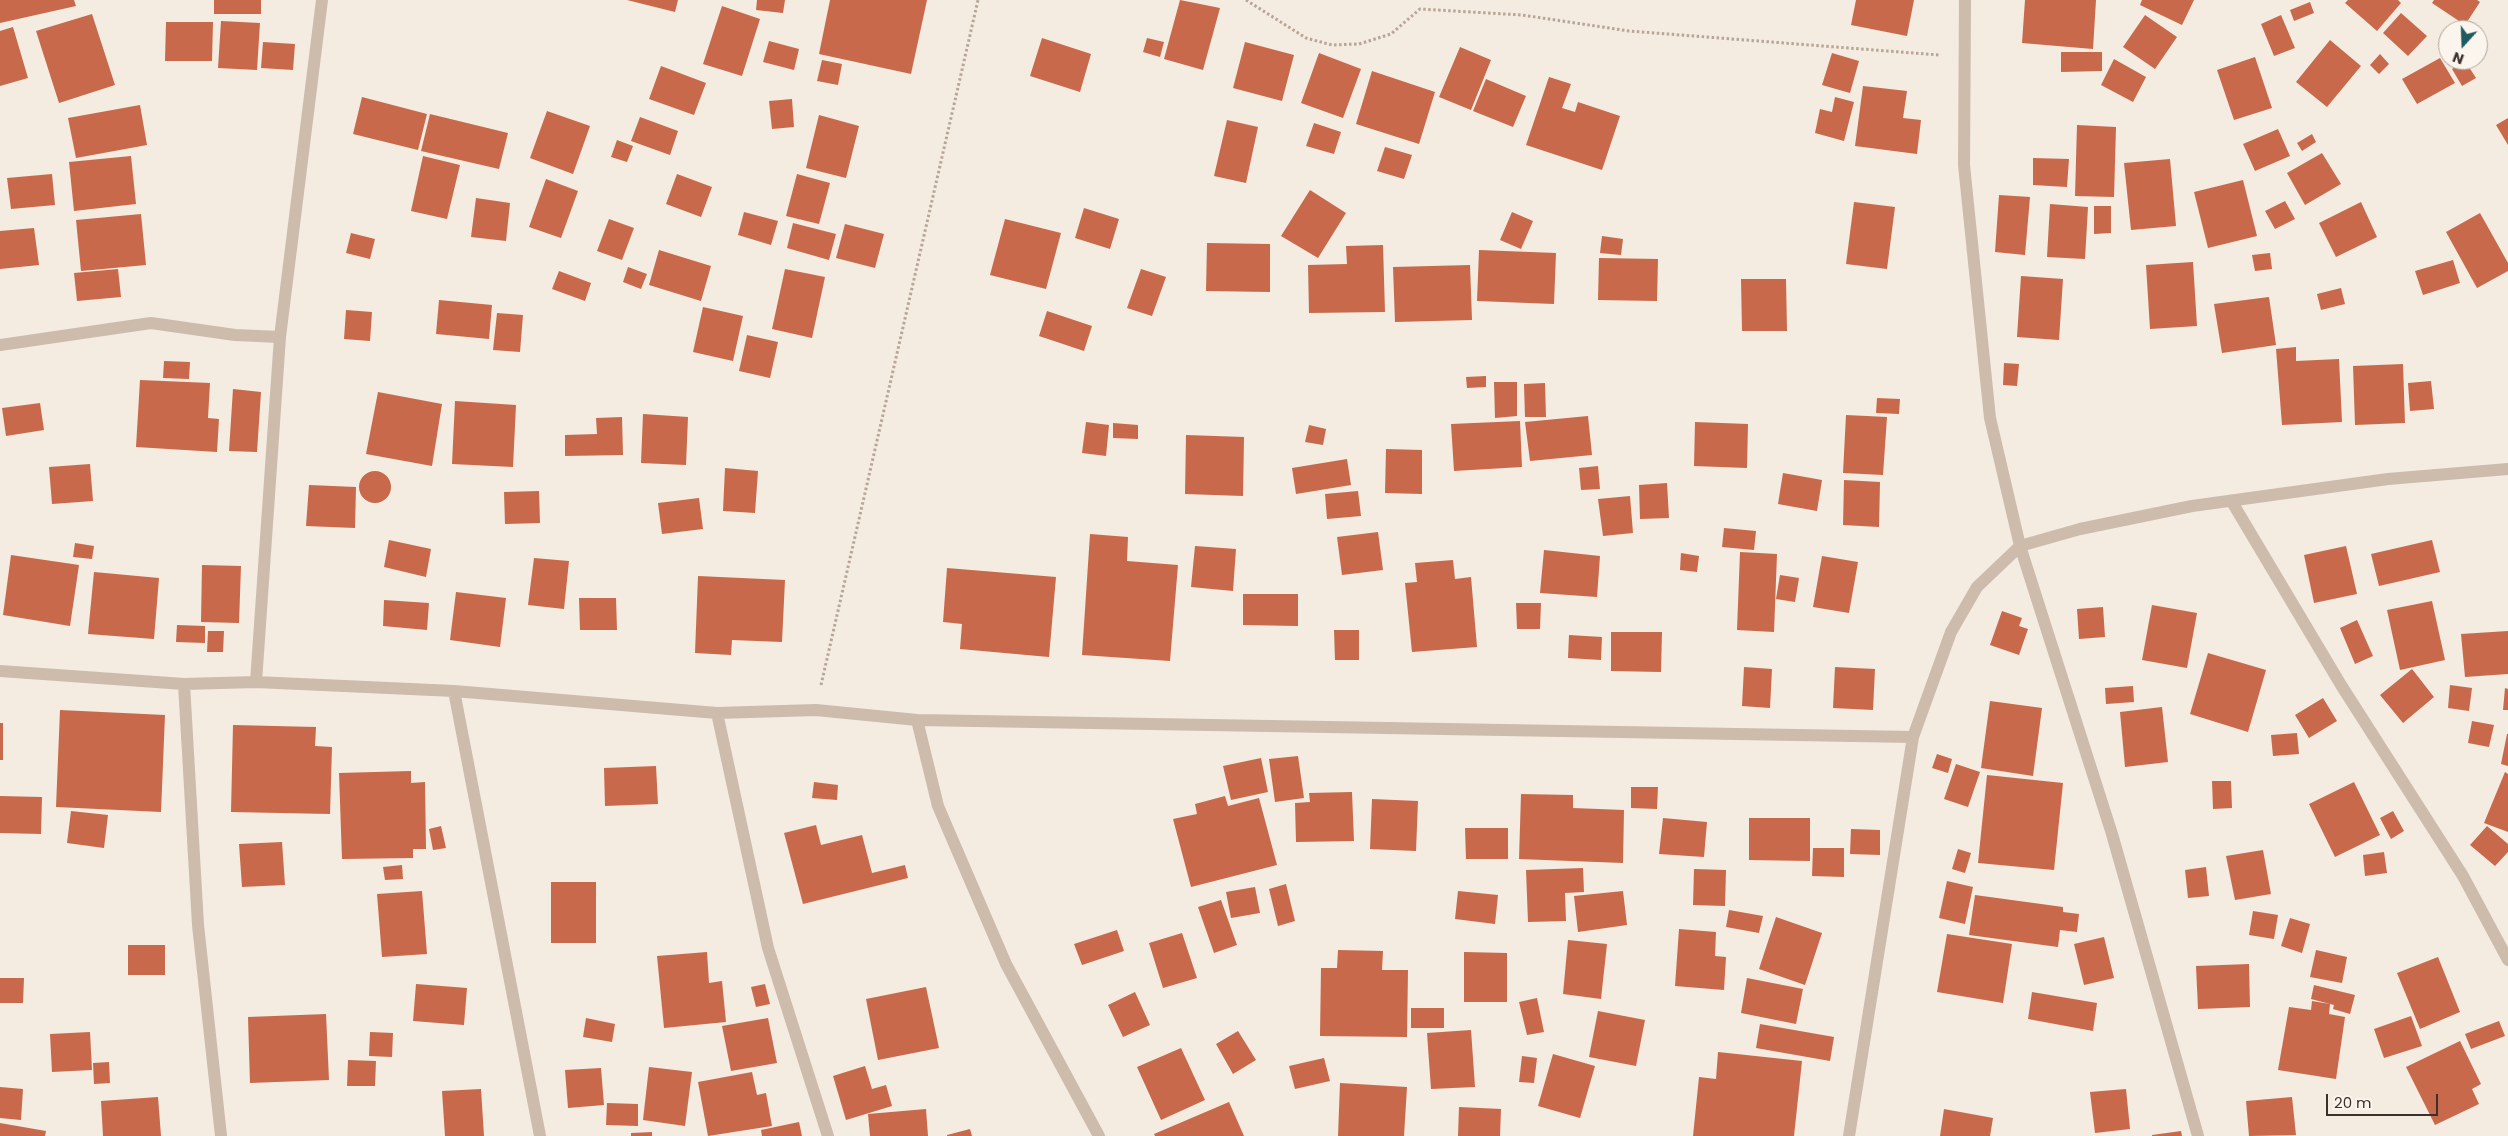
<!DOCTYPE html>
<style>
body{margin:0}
#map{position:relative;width:2508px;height:1136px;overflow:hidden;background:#f4ebe1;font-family:Poppins,sans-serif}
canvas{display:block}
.north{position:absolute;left:2438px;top:20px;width:50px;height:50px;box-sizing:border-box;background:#fbf5ee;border:1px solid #aea6a0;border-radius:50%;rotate:200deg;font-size:14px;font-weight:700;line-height:20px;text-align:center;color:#3b302b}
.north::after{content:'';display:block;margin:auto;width:18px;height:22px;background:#1f5a5e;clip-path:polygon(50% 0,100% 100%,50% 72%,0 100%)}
.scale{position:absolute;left:2326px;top:1094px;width:112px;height:22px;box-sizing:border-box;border:2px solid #3b302b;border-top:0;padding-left:6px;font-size:15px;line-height:18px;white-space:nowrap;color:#3b302b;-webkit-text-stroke:4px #fbf5ee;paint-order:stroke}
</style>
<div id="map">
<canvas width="2508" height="1136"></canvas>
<div class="north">N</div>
<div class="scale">20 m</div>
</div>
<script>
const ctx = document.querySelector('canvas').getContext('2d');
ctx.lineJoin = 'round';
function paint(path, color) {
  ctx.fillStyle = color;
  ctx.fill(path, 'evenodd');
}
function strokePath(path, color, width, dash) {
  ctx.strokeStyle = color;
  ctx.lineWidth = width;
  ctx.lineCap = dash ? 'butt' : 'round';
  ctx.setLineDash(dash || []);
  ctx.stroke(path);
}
const building = new Path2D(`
 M0 0H74L76 6 0 23Z
 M214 0H261V14H214Z
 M627 0H678L675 12Z
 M757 0H785L783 13 756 10Z
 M830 0H927L911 74 819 54Z
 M1180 0 1220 8 1203 70 1164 59Z
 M1856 0H1914L1907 36 1851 25Z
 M2025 0H2096L2093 49 2022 43Z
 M2142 0H2194L2182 25 2140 5Z
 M2348 0H2398L2401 3 2377 31 2345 3Z
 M2434 0H2477L2480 2 2465 25 2432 3Z
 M2310 2 2314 13 2294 21 2290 10Z
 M722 6 760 19 742 76 703 64Z
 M2401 13 2427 36 2408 56 2383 33Z
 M92 14 115 85 59 103 36 31Z
 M2145 15 2177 37 2155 69 2123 47Z
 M2281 15 2295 48 2274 56 2261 24Z
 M221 21 260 23 257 70 218 68Z
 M166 22H213L212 61H165Z
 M13 27 28 78 0 86V31Z
 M1042 38 1091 54 1080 92 1030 76Z
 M1147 38 1164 42 1160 57 1143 52Z
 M2330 40 2361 66 2327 107 2296 82Z
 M769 41 799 49 794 70 763 62Z
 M263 42 295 44 293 70 261 68Z
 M1245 42 1294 55 1282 101 1233 88Z
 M1460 47 1491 60 1471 110 1439 97Z
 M2061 52H2102V71L2061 72Z
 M1319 53 1361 69 1343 118 1301 103Z
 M1832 53 1859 61 1850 93 1822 85Z
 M2380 54 2389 64 2379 74 2370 65Z
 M2255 57 2272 108 2234 120 2217 70Z
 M2440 58 2455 83 2417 104 2402 79Z
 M2114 59 2146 77 2133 102 2101 85Z
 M822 60 842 64 838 85 817 81Z
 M2465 61 2476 78 2462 86 2452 69Z
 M661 66 706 83 694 115 649 99Z
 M1372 71 1435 92 1419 144 1356 124Z
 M1549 77 1571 84 1562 108 1575 112 1578 102 1620 116 1602 170 1526 145Z
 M1486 79 1526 96 1513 127 1473 111Z
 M1863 86 1907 91 1903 118 1921 120 1917 154 1855 146Z
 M362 97 427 114 418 150 353 134Z
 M1835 97 1854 102 1844 141 1815 133 1820 109 1832 112Z
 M792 99 794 127 772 129 769 101Z
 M140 105 147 145 76 158 68 118Z
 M547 111 590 126 573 174 530 158Z
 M430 114 508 133 499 169 421 151Z
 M819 115 859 126 846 178 806 168Z
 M640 117 678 131 670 155 631 141Z
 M2508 118V145L2496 125Z
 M1227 120 1258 127 1246 183 1214 176Z
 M1314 123 1341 132 1334 154 1306 146Z
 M2077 125 2116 127 2114 197 2075 196Z
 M2278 129 2290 156 2255 171 2243 144Z
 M2312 134 2316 142 2302 151 2297 143Z
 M617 140 633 146 627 162 611 157Z
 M1385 147 1412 155 1404 179 1377 171Z
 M2322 153 2341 184 2305 205 2287 173Z
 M131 156 136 204 74 211 69 162Z
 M423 156 460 165 447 219 411 211Z
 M2033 158 2069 159 2067 187 2033 185Z
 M2170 159 2176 226 2131 230 2124 163Z
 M52 174 55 205 11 209 7 178Z
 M677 174 712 187 701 217 666 204Z
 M797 174 830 183 819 224 786 216Z
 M546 179 578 191 561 238 529 227Z
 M2243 180 2257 236 2208 248 2194 192Z
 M1310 190 1346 213 1318 258 1281 236Z
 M1999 195 2030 197 2025 255 1995 252Z
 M476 198 510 203 506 241 471 237Z
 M2285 201 2295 219 2275 229 2265 211Z
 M1854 202 1895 207 1887 269 1846 264Z
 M2361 202 2377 237 2336 257 2319 223Z
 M2050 204 2088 207 2085 259 2047 257Z
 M2094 206H2111V233L2094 234Z
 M1084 208 1119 219 1110 249 1075 238Z
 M744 212 778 221 771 245 738 235Z
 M1512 212 1533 221 1521 249 1500 240Z
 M2480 213 2508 263V271L2477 288 2446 232Z
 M141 214 146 265 81 271 76 220Z
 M609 219 634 228 622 260 597 251Z
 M1005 219 1061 233 1046 289 990 275Z
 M793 223 836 234 829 260 787 248Z
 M845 224 884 234 875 268 836 258Z
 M34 228 39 265 0 269V231Z
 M351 233 375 239 370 259 346 253Z
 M1602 236 1623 239 1621 255 1600 253Z
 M1207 243 1270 244V292L1206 291Z
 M1383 245 1385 312 1309 313 1308 265 1347 264 1346 246Z
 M659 250 711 266 701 301 649 285Z
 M1479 250 1556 253 1554 304 1477 301Z
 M2270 253 2272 269 2255 271 2252 255Z
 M1599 258 1658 259 1657 301 1598 300Z
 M2453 260 2460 283 2423 295 2415 271Z
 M2193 262 2197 326 2150 329 2146 265Z
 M1470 265 1472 320 1395 322 1393 267Z
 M628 267 647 274 641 289 623 282Z
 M118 269 121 297 77 301 74 273Z
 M785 269 825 277 812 338 772 329Z
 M1141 269 1166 277 1152 316 1127 308Z
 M559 271 591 283 585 301 552 289Z
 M2021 276 2063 279 2059 340 2017 337Z
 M1741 279H1786L1787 331H1742Z
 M2341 288 2345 304 2321 310 2317 294Z
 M2269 297 2276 345 2222 353 2214 304Z
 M439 300 492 305 489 339 436 334Z
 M703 307 743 316 733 361 693 352Z
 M346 310 372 312 370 341 344 339Z
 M1047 311 1092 326 1084 351 1039 336Z
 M497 313 523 315 520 352 493 350Z
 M747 335 778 342 770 378 739 371Z
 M2296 347V361L2339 359 2342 422 2282 425 2276 349Z
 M164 361 190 362 189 379 163 378Z
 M2004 363 2019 364 2017 386 2003 385Z
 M2403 364 2405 423 2355 425 2353 366Z
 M1486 376V387L1467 388 1466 377Z
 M140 380 210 383 208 418 219 419 217 452 136 447Z
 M2431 381 2434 409 2410 411 2408 383Z
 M1494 382H1517V416L1495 418Z
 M1545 383 1546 417H1525L1524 384Z
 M233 389 261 392 257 452 229 451Z
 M378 392 442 404 432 466 366 454Z
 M1877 398 1900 399 1899 414 1876 413Z
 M455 401 516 405 513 467 452 464Z
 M40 403 44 430 6 436 2 408Z
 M643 414 688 417 686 465 641 463Z
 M1846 415 1887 417 1883 475 1843 473Z
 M1588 416 1592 455 1530 461 1525 422Z
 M622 417 623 455 565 456V435L597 434 596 418Z
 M1520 421 1522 467 1454 471 1451 424Z
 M1086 422 1109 425 1106 456 1082 453Z
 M1695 422 1748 424 1747 468 1694 466Z
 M1113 423 1138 425V439L1113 438Z
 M1309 425 1326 429 1323 445 1305 442Z
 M1186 435 1244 437 1243 496 1185 494Z
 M1386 449 1422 450V494L1385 493Z
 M1347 459 1351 485 1296 494 1292 468Z
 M90 464 93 501 52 504 49 467Z
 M1598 466 1600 489 1581 490 1579 468Z
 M725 468 758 471 755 513 723 511Z
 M359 487a16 16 0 1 1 32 0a16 16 0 1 1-32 0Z
 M1783 473 1822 480 1817 511 1778 504Z
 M1844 480 1880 482 1879 527 1843 525Z
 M1667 483 1669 518 1640 519 1639 485Z
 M309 485 356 487 355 528 306 526Z
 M539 491 540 523 505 524 504 492Z
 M1358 491 1361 516 1327 519 1325 494Z
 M1630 496 1633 533 1603 536 1598 499Z
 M699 498 703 529 662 534 658 503Z
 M1724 528 1756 531 1754 550 1722 547Z
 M1378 532 1383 570 1342 575 1337 537Z
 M1090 534 1128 537 1127 561 1178 565 1170 661 1082 655Z
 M389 540 431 549 426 577 384 567Z
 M2432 540 2440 572 2379 586 2371 554Z
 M75 543 94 546 92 559 73 557Z
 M1195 546 1236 549 1233 591 1191 587Z
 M2346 546 2357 594 2314 603 2304 555Z
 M1544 550 1600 556 1597 597 1540 593Z
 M1740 552 1777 554 1774 632 1737 630Z
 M1681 553 1699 556 1697 572 1680 570Z
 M11 555 79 565 70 626 3 615Z
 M1822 556 1858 562 1849 613 1813 607Z
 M534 558 569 561 564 609 528 605Z
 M1453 560 1455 579 1471 577 1477 647 1412 652 1405 583 1417 582 1415 563Z
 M202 565 241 566 239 623 201 622Z
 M947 568 1056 577 1049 657 960 649 962 624 943 622Z
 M94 572 159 578 154 639 88 634Z
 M1780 575 1799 578 1795 602 1776 599Z
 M698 576 785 580 782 642 732 640 731 655 695 653Z
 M456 592 506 598 500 647 450 640Z
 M1243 594H1298V626L1243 625Z
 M579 598H616L617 630H580Z
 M384 600 429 603 427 630 383 626Z
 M2432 601 2445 660 2400 670 2387 610Z
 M1516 603H1541L1540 629H1517Z
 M2152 605 2197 613 2187 668 2142 660Z
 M2103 607 2105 637 2079 639 2077 609Z
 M2002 611 2022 618 2019 626 2028 629 2019 655 1990 645Z
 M2357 620 2373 656 2355 664 2340 628Z
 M177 625 205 626V643L176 642Z
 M1334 630H1359V660H1335Z
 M208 631H224L223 652H207Z
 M2508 631V674L2465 677 2461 634Z
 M1611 632H1662L1661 672 1611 671Z
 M1569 635 1602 637 1601 660 1568 658Z
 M2208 653 2266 670 2248 732 2190 714Z
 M1744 667 1772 669 1770 708 1742 706Z
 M1835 667 1875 669 1873 710 1833 708Z
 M2412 669 2434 697 2403 723 2380 695Z
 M2450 685 2472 688 2469 711 2448 708Z
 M2133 686 2134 702 2106 704 2105 688Z
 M2505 688 2508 689V710H2503Z
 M2323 698 2337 721 2309 738 2295 715Z
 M1990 701 2042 708 2033 776 1981 768Z
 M2162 707 2168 762 2125 767 2120 712Z
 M60 710 165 715 161 812 56 807Z
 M2472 721 2494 725 2489 747 2468 743Z
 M0 723H3V760H0Z
 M233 725 316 727 315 746 332 747 330 814 231 812Z
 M2297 733 2299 754 2273 756 2271 735Z
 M2507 734H2508V766L2501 764Z
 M1937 754 1952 759 1948 773 1932 768Z
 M1298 756 1304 798 1275 802 1269 759Z
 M1261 758 1268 792 1231 800 1223 766Z
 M1956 764 1980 772 1968 807 1944 799Z
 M656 766 658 804 605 806 604 768Z
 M411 771V783L425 782 426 849H413V858L342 859 339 773Z
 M2505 772 2508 774V832L2484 823Z
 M1987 775 2063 783 2054 870 1978 863Z
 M2212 781H2231L2232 808 2213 809Z
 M814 782 838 785 837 800 812 798Z
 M2354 782 2380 835 2335 857 2309 804Z
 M1631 787H1658L1657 809 1631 808Z
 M1352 792 1354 841 1296 842 1295 803 1310 802 1309 793Z
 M1521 794 1573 795V808L1624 810 1623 863 1519 859Z
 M0 796 42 797 41 834 0 833Z
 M1225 796 1228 806 1259 798 1277 865 1191 887 1173 819 1197 814 1195 804Z
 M1372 799 1418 801 1416 851 1370 849Z
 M71 811 108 815 104 848 67 843Z
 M2393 811 2404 831 2391 839 2380 818Z
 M1663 818 1707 822 1704 857 1659 854Z
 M1749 818H1810V861L1749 860Z
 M816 825 821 845 862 835 872 873 905 865 908 878 803 904 784 833Z
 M441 826 446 848 433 850 429 829Z
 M2487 826 2508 844V852L2495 866 2470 845Z
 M1465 828H1508V859H1466Z
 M1851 829 1880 830V855L1850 854Z
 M282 842 285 885 242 887 239 844Z
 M1813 848H1844V877L1812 876Z
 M1958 849 1971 853 1965 873 1952 869Z
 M2263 850 2271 894 2235 900 2226 856Z
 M2384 852 2387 873 2365 876 2363 855Z
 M402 865 403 879 385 880 383 867Z
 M2206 867 2209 896 2188 898 2185 870Z
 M1583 868 1584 892 1565 893 1566 921 1528 922 1526 870Z
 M1694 869 1726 870 1725 906 1693 905Z
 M1947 881 1973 887 1965 924 1939 918Z
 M551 882H596V943H551Z
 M1286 884 1295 921 1278 926 1269 889Z
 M1255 887 1260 913 1231 918 1226 892Z
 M422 891 427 954 382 957 377 894Z
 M1458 891 1498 895 1495 924 1455 919Z
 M1623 891 1627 925 1578 932 1574 896Z
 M1975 895 2063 907V912L2079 914 2077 932 2060 930 2058 947 1969 935Z
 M1221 900 1237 945 1214 953 1198 907Z
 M1729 910 1763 916 1759 933 1726 927Z
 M2253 911 2278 915 2274 939 2249 935Z
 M1776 917 1822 933 1805 985 1759 969Z
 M2290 918 2310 924 2302 953 2281 946Z
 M1679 929 1716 932 1715 956 1726 957 1724 990 1675 986Z
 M1117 930 1124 951 1082 965 1074 944Z
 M1182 933 1197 978 1163 988 1149 943Z
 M1947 934 2012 944 2003 1003 1937 992Z
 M2104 937 2114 978 2084 985 2074 944Z
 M1568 940 1607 944 1601 999 1563 994Z
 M128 945H165V975H128Z
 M1338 950 1383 951 1382 970H1408L1407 1037 1320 1036 1321 968H1337Z
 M2316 950 2347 957 2342 983 2310 977Z
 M707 952 709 983 722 981 726 1022 664 1028 657 956Z
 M1464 952 1507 953V1002H1464Z
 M2438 957 2460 1012 2420 1029 2397 973Z
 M2249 964 2250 1007 2198 1009 2196 966Z
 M0 978H24L23 1003H0Z
 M1747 978 1803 989 1796 1024 1741 1013Z
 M416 984 467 988 464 1025 413 1021Z
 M765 984 770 1004 756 1007 751 987Z
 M2314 985 2355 995 2350 1014 2333 1009 2334 1005 2311 999Z
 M926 987 939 1048 878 1060 866 999Z
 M1135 992 1150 1025 1123 1037 1108 1005Z
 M2032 992 2097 1003 2093 1031 2028 1019Z
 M1537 998 1544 1032 1527 1035 1519 1002Z
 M2312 1001 2330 1004 2329 1014 2345 1017 2336 1079 2278 1070 2289 1007 2311 1010Z
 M1411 1008H1444V1028H1411Z
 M1598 1011 1645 1020 1636 1066 1589 1057Z
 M326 1014 329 1080 250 1083 248 1017Z
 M2411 1016 2422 1046 2384 1058 2374 1029Z
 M586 1018 615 1024 612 1042 583 1037Z
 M768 1018 777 1063 731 1071 722 1026Z
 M2499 1021 2505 1036 2471 1049 2465 1034Z
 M1760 1024 1834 1037 1830 1061 1756 1048Z
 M1471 1030 1475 1087 1431 1089 1427 1033Z
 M1238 1031 1256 1060 1233 1074 1216 1044Z
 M90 1032 92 1070 52 1072 50 1034Z
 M370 1032 393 1033 392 1057 369 1056Z
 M2460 1041 2481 1084 2472 1089 2479 1104 2435 1125 2406 1067Z
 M1181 1048 1205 1100 1161 1120 1137 1067Z
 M1718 1052 1802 1061 1794 1136H1693L1699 1077 1716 1079Z
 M1553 1054 1595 1066 1580 1118 1538 1106Z
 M1522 1056 1537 1058 1534 1083 1519 1082Z
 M1324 1058 1330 1081 1295 1089 1289 1066Z
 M348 1060 376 1061 375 1086H347Z
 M109 1062 110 1083 94 1084 93 1063Z
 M865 1066 872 1089 886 1085 892 1106 846 1120 833 1076Z
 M649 1067 692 1072 685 1126 643 1120Z
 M601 1068 604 1105 568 1108 565 1070Z
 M752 1072 757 1095 766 1093 772 1126 708 1136 698 1082Z
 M1340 1083 1407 1087 1404 1136H1338Z
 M0 1087 23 1089 21 1120 0 1118Z
 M481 1089 484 1136H445L442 1091Z
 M2126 1089 2130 1129 2095 1133 2090 1092Z
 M158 1097 161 1136H103L101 1101Z
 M2292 1097 2296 1135 2249 1136 2246 1101Z
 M1229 1102 1244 1136H1155L1154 1134Z
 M607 1103 638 1104V1126L606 1125Z
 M1459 1107 1501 1109 1500 1136H1458Z
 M926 1109 928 1136H870L868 1114Z
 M1944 1109 1993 1118 1990 1136H1940Z
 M799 1122 802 1136H762L761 1130Z
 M0 1123 46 1131 45 1136H0Z
 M970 1129 972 1136H947V1135Z
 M2181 1131 2182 1136H2152V1135Z
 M652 1132V1136H631V1133Z`);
const path = new Path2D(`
 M1246 0 1306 38 1332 45 1359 44 1391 34 1420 9 1522 15 1629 31 1939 55
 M821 685 978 0`);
const street = new Path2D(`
 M1965 0 1964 165 1990 418 2020 546 2112 834 2198 1136
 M0 345 151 323 235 335 280 337
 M2232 502 2341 685 2463 876 2508 960
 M0 671 184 684 256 682 454 691 717 713 816 710 917 720 1913 737
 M256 682 280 337 322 0
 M184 684 198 925 221 1136
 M454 691 540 1136
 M717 713 768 948 828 1136
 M917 720 938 806 1006 964 1099 1136
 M1849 1136 1913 737 1951 632 1977 587 2020 546 2080 529 2192 506 2388 479 2508 469`);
paint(building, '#c8694b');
strokePath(path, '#b9a596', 3, [2.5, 2.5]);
strokePath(street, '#cdbbac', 12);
</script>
